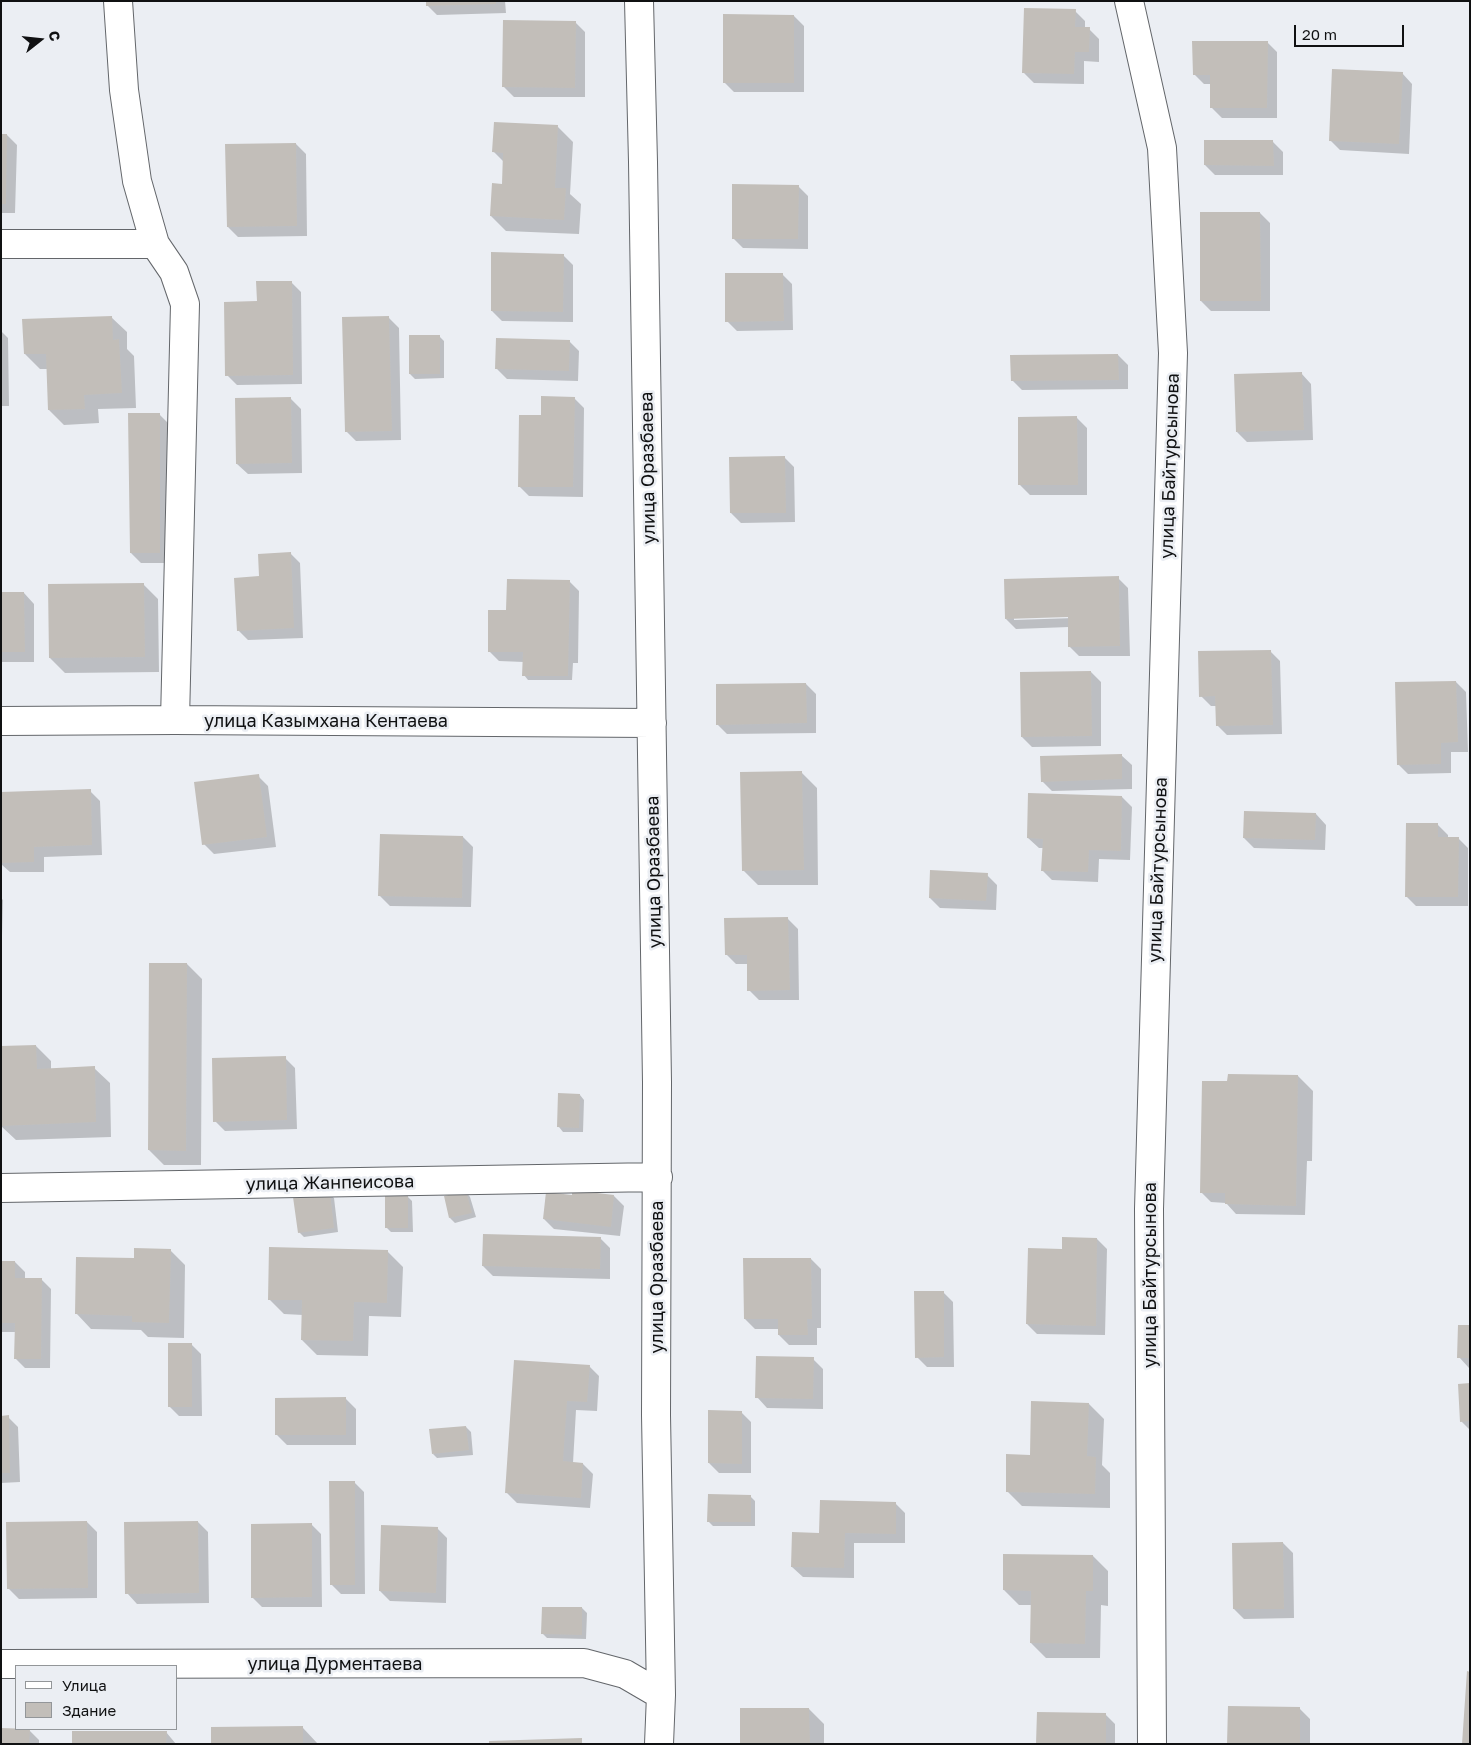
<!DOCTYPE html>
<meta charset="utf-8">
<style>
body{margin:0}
#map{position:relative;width:1471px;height:1745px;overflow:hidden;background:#ebeef3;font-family:"Golos Text",sans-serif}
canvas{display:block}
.frame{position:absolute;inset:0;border:2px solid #101112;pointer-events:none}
.legend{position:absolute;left:15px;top:1665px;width:162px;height:65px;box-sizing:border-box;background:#ebeef3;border:1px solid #939699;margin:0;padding:6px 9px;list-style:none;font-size:15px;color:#101112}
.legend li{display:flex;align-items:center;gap:10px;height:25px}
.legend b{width:25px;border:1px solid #939699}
.north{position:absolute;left:15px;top:15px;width:50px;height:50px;-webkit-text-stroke:4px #ebeef3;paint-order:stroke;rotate:74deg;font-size:14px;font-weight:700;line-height:20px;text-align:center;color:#101112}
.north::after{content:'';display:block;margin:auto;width:18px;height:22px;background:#101112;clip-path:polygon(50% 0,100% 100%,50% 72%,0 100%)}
.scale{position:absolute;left:1294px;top:25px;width:110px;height:22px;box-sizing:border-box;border:2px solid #101112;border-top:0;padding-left:6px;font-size:15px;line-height:18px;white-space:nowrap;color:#101112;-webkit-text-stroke:4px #ebeef3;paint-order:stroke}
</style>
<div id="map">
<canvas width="1471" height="1745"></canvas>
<div class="frame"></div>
<ul class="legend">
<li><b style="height:6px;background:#fff"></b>Улица</li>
<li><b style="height:14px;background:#c2beb9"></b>Здание</li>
</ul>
<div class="north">С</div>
<div class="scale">20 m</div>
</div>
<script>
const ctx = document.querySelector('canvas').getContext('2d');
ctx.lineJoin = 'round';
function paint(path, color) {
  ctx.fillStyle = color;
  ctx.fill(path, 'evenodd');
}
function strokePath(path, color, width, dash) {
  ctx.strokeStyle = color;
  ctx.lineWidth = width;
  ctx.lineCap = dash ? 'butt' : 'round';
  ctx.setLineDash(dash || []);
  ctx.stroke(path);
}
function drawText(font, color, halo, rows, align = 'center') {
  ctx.font = font + ' "Golos Text",sans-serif';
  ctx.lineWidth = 5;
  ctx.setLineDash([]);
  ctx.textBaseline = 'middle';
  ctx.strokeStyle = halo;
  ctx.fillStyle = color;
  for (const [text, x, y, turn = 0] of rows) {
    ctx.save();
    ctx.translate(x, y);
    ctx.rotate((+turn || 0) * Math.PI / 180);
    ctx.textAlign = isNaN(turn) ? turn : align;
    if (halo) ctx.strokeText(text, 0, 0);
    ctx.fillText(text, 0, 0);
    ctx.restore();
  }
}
const shadow = new Path2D(`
 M427 1H505L506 13 437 15 427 5Z
 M1075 11 1085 21V29H1089L1099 39V62L1084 61V84L1034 83 1024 73Z
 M794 16 804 26V92H734L724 82Z
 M575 22 585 32V97H514L504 87Z
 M1267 42 1277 52V118H1222L1212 108V84H1204L1194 74Z
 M1402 73 1412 84 1409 154 1340 150 1330 140Z
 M558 127 573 142 570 194 581 204 579 234 506 231 491 216 503 185 504 162 494 152Z
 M1 135H7L17 145 15 213H1Z
 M1273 142 1283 152V175H1215L1205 165Z
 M296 144 306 154 307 236 238 237 228 227Z
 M798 186 808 196V249L743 248 733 238Z
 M1260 213 1270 223V311H1211L1201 301Z
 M563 255 573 265V322L502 321 492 311Z
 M782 274 792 284 793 330 737 331 727 321Z
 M291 282 301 292 302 384 237 385 227 375 258 302Z
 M111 317 127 332V349L134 356 136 408 98 409 99 423 64 425 49 410 48 369H40L25 354Z
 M389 318 399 328 401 440 356 441 346 431Z
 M1 331 8 338 9 406H1Z
 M439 336 444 341V378L415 379 410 374Z
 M569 341 579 351 578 381 507 379 497 369Z
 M1118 355 1128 365V389L1022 390 1012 380Z
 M1301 373 1311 384 1313 440 1247 442 1237 432Z
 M574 398 584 408 583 497 529 496 519 486 542 416Z
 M291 399 301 409 302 473 248 474 237 464Z
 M159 414 169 424 170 563H141L131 553Z
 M1077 418 1087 428V495H1030L1020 485Z
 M784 457 794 467 795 522 741 523 731 513Z
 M290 553 300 563 303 638 248 640 238 630 260 578Z
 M1118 578 1128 588 1130 656H1079L1069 646V627L1016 629 1006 619ZM1074 616V618L1014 620V618Z
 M569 581 579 591 578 663H573L572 680H528L524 675V662L499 661 489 651 507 612Z
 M143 584 158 599 159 672 65 673 50 658Z
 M24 593 34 604V662H1V594Z
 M1270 651 1280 661 1282 734 1227 735 1217 725V706H1211L1201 696Z
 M1091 672 1101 682V746L1032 747 1022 737Z
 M1456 682 1466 692 1468 752H1451V773L1408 774 1398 764Z
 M806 684 816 694V733L727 734 717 724Z
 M1121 755 1132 765V789L1052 791 1042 781Z
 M802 773 817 788 818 885H758L743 870Z
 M258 776 268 786 276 847 214 854 204 844Z
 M90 791 100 801 102 855 44 857V872H10L1 864V793Z
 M1122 797 1132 807 1130 860 1099 859 1098 882 1052 880 1042 870 1043 848H1039L1028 838Z
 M1316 814 1326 825 1325 850 1254 848 1244 838Z
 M1438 825 1448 835V838H1458L1468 848V906H1416L1406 896Z
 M463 837 473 847 471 907 390 906 380 896Z
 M987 875 997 885 996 910 940 908 930 898Z
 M1 898 3 900 2 936H1Z
 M788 919 798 929 799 1000H759L749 990V964H736L726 954Z
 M187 964 202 979 201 1165H164L149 1150Z
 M36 1046 51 1061V1069L94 1068 110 1083 111 1137 16 1140 1 1126V1047Z
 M285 1058 295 1068 297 1129 225 1131 215 1121Z
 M1298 1076 1313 1091 1312 1161H1307L1305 1215 1236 1214 1226 1203 1211 1202 1201 1192 1229 1083Z
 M580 1095 584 1100 583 1132H563L559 1127Z
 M466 1192 470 1197 476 1217 455 1223 450 1218 445 1197Z
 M329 1194 334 1198 338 1232 304 1237 299 1232Z
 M407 1196 412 1201 413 1232H391L386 1227Z
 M614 1196 624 1206 620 1236 554 1229 544 1219Z
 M600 1238 610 1248V1279L493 1276 483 1266Z
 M1097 1239 1107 1249 1105 1335 1037 1334 1027 1324 1063 1251Z
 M170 1250 185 1265 184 1338 148 1337 141 1330 91 1329 76 1313 135 1260Z
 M388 1252 403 1267 401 1317 369 1316 368 1356 317 1355 302 1340 303 1315 284 1314 269 1299Z
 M811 1259 821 1269V1328H817V1345H789L779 1335V1329H755L745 1319Z
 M1 1262H15L25 1272V1279H41L51 1289 50 1368H25L15 1358 16 1332H1Z
 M943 1292 953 1302 954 1367H927L917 1357Z
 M1470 1327V1368H1469L1459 1357Z
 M191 1344 201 1354 202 1416H179L169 1406Z
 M813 1359 823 1369V1409L767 1408 757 1397Z
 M589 1366 599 1376 597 1411 576 1410 573 1463 583 1464 593 1474 590 1508 517 1503 507 1493Z
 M1470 1384V1430L1461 1421Z
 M346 1399 356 1409V1445H287L277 1435Z
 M1089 1404 1104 1419 1102 1465 1110 1473V1508L1022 1506 1007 1491 1031 1456Z
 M741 1412 751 1422V1473H719L709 1463Z
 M1 1417H8L18 1427 20 1482 1 1483Z
 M466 1427 471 1432 473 1455 437 1458 433 1454Z
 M354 1482 364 1492 365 1594H341L331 1584Z
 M750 1496 755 1501V1526H713L708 1521Z
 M895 1503 905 1513V1543H854V1578L803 1577 792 1567 821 1534Z
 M87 1522 97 1532V1598L19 1599 9 1589Z
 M198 1522 208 1532 209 1603 137 1604 127 1593Z
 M311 1524 321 1534 322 1607H262L252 1597Z
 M437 1528 447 1538 446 1603 390 1601 380 1591Z
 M1283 1543 1293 1553 1294 1618 1244 1619 1234 1609Z
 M1093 1556 1108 1571V1606L1101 1605 1100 1658H1046L1031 1643 1032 1605H1019L1004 1590Z
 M582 1608 587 1613 586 1639 547 1638 543 1634Z
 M809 1709 824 1724V1744H741Z
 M1300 1709 1310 1719V1744H1228Z
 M1105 1714 1115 1724V1744H1038Z
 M303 1728 318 1744H212Z
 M29 1730 39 1740V1744H1Z
 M166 1732 176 1744H74Z`);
const building = new Path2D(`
 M426 1H496V4L426 6Z
 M1024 8 1076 9 1075 27H1090L1089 52H1075L1074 74 1022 73Z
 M723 14 794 15V83H723Z
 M503 20 576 21 575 88 502 87Z
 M1192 41H1268L1267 108H1210V75H1193Z
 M1332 69 1403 72 1399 144 1329 141Z
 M494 122 558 125 555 188H566L564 220 490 216 492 183 502 184 503 153 492 152Z
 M1 134H7L6 204H1Z
 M1204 140H1273L1274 166 1204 165Z
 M296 143 297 226 227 227 225 144Z
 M732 184 799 185 798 239H732Z
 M1200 212H1260L1261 301H1200Z
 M491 252 564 254 563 312 491 311Z
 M725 273H783L784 321 725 322Z
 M256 281H292L293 375 225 376 224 302 257 301Z
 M112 316 113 340 119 339 122 393 84 395 85 409 48 410 46 354H24L22 319Z
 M389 316 392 431 345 432 342 317Z
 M409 335H440V374H409Z
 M496 338 570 340 569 371 495 369Z
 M1118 354 1119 380 1011 381 1010 355Z
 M1302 372 1304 430 1236 432 1234 374Z
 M541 396 575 397 573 487H518L519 415H541Z
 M291 397 292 463 236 464 235 398Z
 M128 413H160V553H130Z
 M1077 416 1078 485H1018V417Z
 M785 456 786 513H730L729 457Z
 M291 552 294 628 237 631 234 578 259 576 258 554Z
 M1119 576 1120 646 1068 647V617L1005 619 1004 579Z
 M507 579 570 580 568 676H522L523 652H488V610H506Z
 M144 583 145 657 49 658 48 584Z
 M1 592H24L25 652H1Z
 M1271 650 1273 725 1216 726 1215 696 1199 697 1198 651Z
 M1091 671 1092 736 1021 737 1020 672Z
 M1456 681 1458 742 1441 743V764L1397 765 1395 682Z
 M806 683 807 723 716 725V684Z
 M1122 754V779L1041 782 1040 756Z
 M802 771 804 870 742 871 740 772Z
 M259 774 267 837 202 845 194 782Z
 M91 789 92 845 34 847V862L1 863V792Z
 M1028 793 1122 796 1121 851 1089 850 1088 872 1041 871 1043 839 1027 838Z
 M1244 811 1316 813 1315 840 1243 838Z
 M1406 823H1438V837H1459L1458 897H1405Z
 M380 834 463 836 462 898 378 896Z
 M930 870 988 873 986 901 929 898Z
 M788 917 790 990 747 991V955H725L724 918Z
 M149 963H187L186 1151 148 1150Z
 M36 1045 37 1069 95 1066 96 1122 1 1126V1046Z
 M286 1056 287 1120 213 1122 212 1058Z
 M1228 1074 1298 1075 1296 1206 1225 1204V1193H1200L1202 1081H1227Z
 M558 1093 580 1094 579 1128 557 1127Z
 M572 1190 614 1195 611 1227 543 1219 546 1192 572 1195Z
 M466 1191 472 1213 449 1218 444 1196Z
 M330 1192 334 1228 298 1233 293 1197Z
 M385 1195H408V1228H385Z
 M483 1234 601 1237 600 1269 482 1266Z
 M1062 1237 1097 1238 1096 1326 1026 1324 1028 1248 1062 1249Z
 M269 1247 388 1250 387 1303 354 1302 353 1341 301 1340 302 1300H268Z
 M134 1248 171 1249 169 1323 132 1322V1316L75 1314 76 1257 134 1258Z
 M743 1258H811L812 1319H807L808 1335H778V1319H744Z
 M1 1261H15V1278H42L41 1359H14L15 1323H1Z
 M914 1291H944V1357L915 1358Z
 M1458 1325H1470V1358H1457Z
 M168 1343H192V1407H168Z
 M756 1356 814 1357 813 1399 755 1398Z
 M514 1360 590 1365 587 1402 567 1401 563 1461 583 1463 581 1498 505 1493Z
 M1470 1383V1421L1460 1422 1458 1384Z
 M346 1397V1435H275V1398Z
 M1031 1401 1089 1403 1087 1456 1096 1457 1095 1494 1006 1492V1454L1030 1455Z
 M708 1410 742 1411V1464L708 1463Z
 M9 1415 10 1473H1V1416Z
 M466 1426 469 1450 432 1454 429 1429Z
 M329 1481H355V1585H330Z
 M708 1494 751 1495V1522H707Z
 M820 1500 896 1502V1534L845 1533 844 1568 791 1567 792 1532 819 1533Z
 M87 1521 88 1588 7 1589 6 1522Z
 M198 1521 199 1593 125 1594 124 1522Z
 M312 1523V1597L251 1598V1524Z
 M381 1525 438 1527 436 1593 379 1591Z
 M1283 1542 1284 1609H1233L1232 1543Z
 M1003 1554 1093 1555V1591H1086L1085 1644 1030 1643 1031 1591 1003 1590Z
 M542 1607H582V1635L541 1634Z
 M1467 1671 1470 1672V1744H1462Z
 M1228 1706 1300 1707V1744H1227Z
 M740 1708H809L810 1744H740Z
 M1037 1712 1106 1713V1744H1036Z
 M303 1726V1744H211V1727Z
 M1 1728 30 1729 29 1744H1Z
 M72 1731H167L166 1744H72Z
 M582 1738V1744H489V1741Z`);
const minor = new Path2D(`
 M118 1 124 90 137 181 155 244 174 272 185 304 175 720
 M639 1 643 162 657 1082 656 1415 661 1695 659 1744
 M1129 1 1162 148 1173 353 1149 1209 1152 1744
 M1 244H155
 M1 721 175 720 652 723
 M1 1188 658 1177
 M1 1664 584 1663 625 1674 661 1695`);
const streetNames = [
 ["улица Байтурсынова",1170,466,-88],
 ["улица Оразбаева",648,468,-91],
 ["улица Казымхана Кентаева",326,721],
 ["улица Байтурсынова",1158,870,-88],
 ["улица Оразбаева",654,872,-91],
 ["улица Жанпеисова",330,1183,-1],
 ["улица Байтурсынова",1150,1275,-90],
 ["улица Оразбаева",657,1277,-90],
 ["улица Дурментаева",335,1664]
];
paint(shadow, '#0003');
paint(building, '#c2beb9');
strokePath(minor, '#63666a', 30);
strokePath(minor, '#fff', 28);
drawText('18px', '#101112', '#ebeef3', streetNames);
</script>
